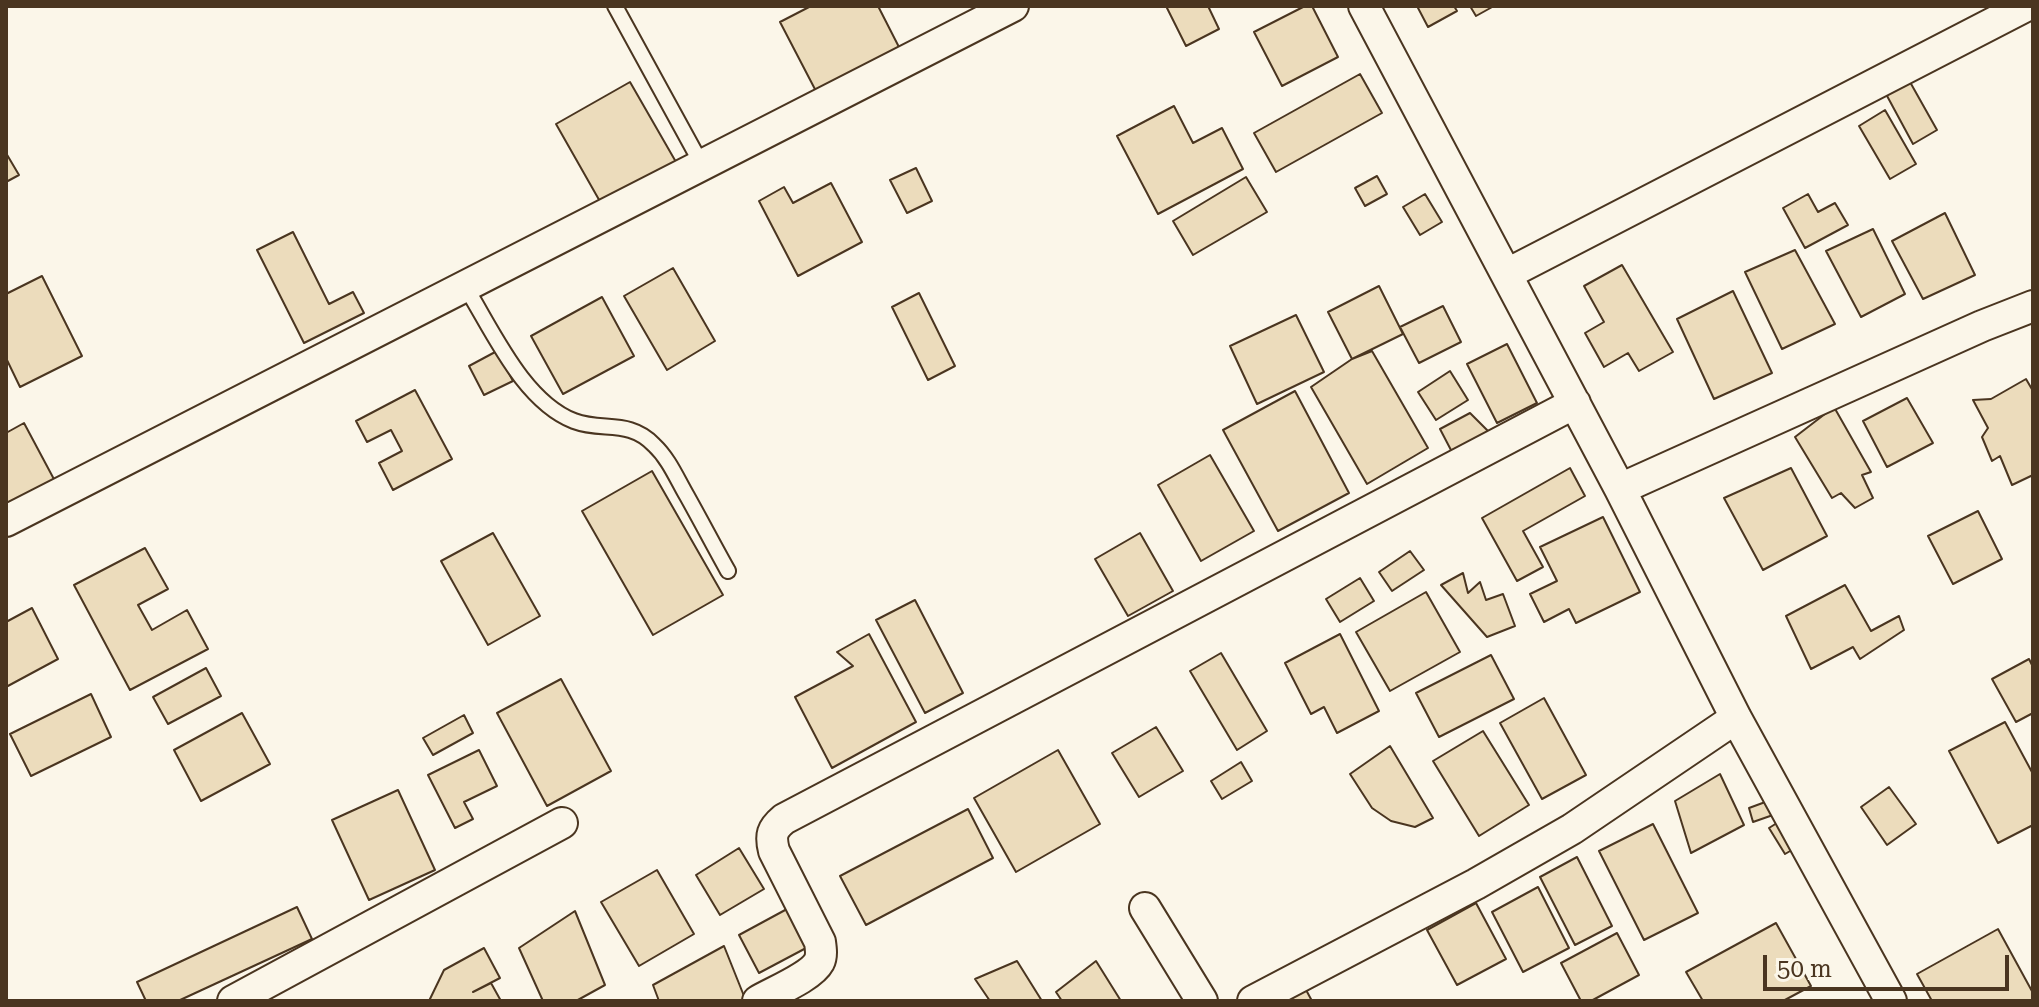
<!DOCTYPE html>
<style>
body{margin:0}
#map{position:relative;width:2039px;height:1007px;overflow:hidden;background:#fbf6e9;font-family:"Roboto Serif",serif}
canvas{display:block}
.frame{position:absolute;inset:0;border:8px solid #4a3520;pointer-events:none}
.scale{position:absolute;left:1763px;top:955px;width:246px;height:36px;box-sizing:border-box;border:4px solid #4a3520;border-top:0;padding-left:10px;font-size:24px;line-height:28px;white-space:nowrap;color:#4a3520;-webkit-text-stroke:6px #fbf6e9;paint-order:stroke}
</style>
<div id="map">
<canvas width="2039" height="1007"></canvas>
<div class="frame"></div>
<div class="scale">50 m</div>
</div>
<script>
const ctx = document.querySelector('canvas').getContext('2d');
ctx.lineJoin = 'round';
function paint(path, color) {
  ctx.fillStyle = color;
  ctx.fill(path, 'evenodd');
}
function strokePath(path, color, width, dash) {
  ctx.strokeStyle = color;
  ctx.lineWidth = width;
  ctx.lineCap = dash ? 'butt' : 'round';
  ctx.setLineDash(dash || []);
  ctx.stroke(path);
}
const building = new Path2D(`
 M811 6H878L902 53 818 95 780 22Z
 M1166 6H1208L1219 29 1186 46Z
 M1305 6H1312L1338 57 1282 86 1254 32Z
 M1417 6H1454L1457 11 1428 27Z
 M1470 6H1494L1476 16Z
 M1360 74 1382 113 1276 172 1254 133Z
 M630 82 676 162 602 205 556 124Z
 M1910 82 1937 130 1913 144 1886 94Z
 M1174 106 1193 143 1222 128 1243 169 1158 214 1117 136Z
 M1885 110 1916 164 1890 179 1859 126Z
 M6 153 19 175 6 182Z
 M916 168 932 201 907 213 890 180Z
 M1377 176 1387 194 1365 206 1355 188Z
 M1246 177 1267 212 1193 255 1173 221Z
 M831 183 862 242 798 276 759 201 784 187 793 203Z
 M1425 194 1442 222 1420 235 1403 207Z
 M1808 194 1818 212 1835 203 1848 225 1805 248 1783 208Z
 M1945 213 1975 275 1923 299 1892 241Z
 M1873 229 1905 294 1861 317 1826 251Z
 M293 232 329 304 353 292 364 313 304 343 257 250Z
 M1795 250 1835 324 1782 349 1745 272Z
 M1622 265 1673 352 1639 371 1628 353 1604 367 1585 333 1604 322 1584 286Z
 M673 268 715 341 667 370 624 296Z
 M42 276 82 356 20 387 6 358V294Z
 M1379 286 1403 334 1352 359 1328 312Z
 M1733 291 1772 373 1714 399 1677 319Z
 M919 293 955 366 928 380 892 307Z
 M602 297 634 356 563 394 531 336Z
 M1443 306 1461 342 1419 363 1400 327Z
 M1296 315 1324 372 1257 404 1230 346Z
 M1507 344 1537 403 1497 423 1467 364Z
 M497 351 513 381 484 395 469 366Z
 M1372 351 1428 448 1367 484 1311 387 1352 359Z
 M1450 371 1468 400 1436 420 1418 392Z
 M2026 379 2033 391V475L2012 485 2000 456 1992 461 1982 437 1988 428 1973 400 1991 399Z
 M415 390 452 459 393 490 379 463 402 451 391 430 367 442 356 421Z
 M1295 391 1349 493 1278 531 1223 430Z
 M1907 398 1933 443 1887 467 1863 421Z
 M1834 407 1871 472 1862 475 1873 498 1855 508 1841 493 1832 498 1795 437Z
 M1470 413 1489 432 1452 452 1440 429Z
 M24 423 56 483 6 509V433Z
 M1210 455 1254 531 1201 561 1158 485Z
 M1570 468 1585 496 1523 531 1543 567 1517 581 1482 518Z
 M1791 468 1827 536 1763 570 1724 498Z
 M652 471 723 595 653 635 582 511Z
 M1978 511 2002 559 1953 584 1928 536Z
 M1603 517 1640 592 1576 623 1569 609 1544 622 1530 594 1557 581 1540 547Z
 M493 533 540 616 488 645 441 561Z
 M1140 533 1173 591 1128 616 1095 559Z
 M145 548 168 589 138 605 152 630 187 610 208 649 130 690 74 585Z
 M1410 551 1424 570 1392 591 1379 572Z
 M1463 573 1468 593 1480 582 1486 600 1503 594 1515 626 1487 637 1441 585Z
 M1360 578 1374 601 1340 622 1326 599Z
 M1845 585 1871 631 1899 616 1904 630 1860 659 1853 647 1811 669 1786 616Z
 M1426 592 1460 652 1390 691 1356 632Z
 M915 600 963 693 925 713 876 620Z
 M32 608 58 659 6 687V622Z
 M869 634 916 722 832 768 795 697 853 666 837 652Z
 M1340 634 1379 711 1337 733 1324 707 1311 714 1285 663Z
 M1221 653 1267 731 1237 750 1190 671Z
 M1491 655 1514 699 1439 737 1416 693Z
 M2029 659 2033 667V713L2016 722 1992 679Z
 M206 668 221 696 168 724 153 697Z
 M561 679 611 771 547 806 497 713Z
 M91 694 111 737 31 776 10 734Z
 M1544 698 1586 775 1542 799 1500 723Z
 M242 713 270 764 201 801 174 750Z
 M464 715 473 733 433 755 423 738Z
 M2005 722 2033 774V825L1998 843 1949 751Z
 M1156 727 1183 771 1139 797 1112 753Z
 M1483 731 1529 805 1479 836 1433 761Z
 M1390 746 1433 818 1415 827 1391 821 1372 808 1350 774Z
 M479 750 497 786 464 802 473 819 455 828 428 775Z
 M1058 750 1100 824 1016 872 974 798Z
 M1241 762 1252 781 1222 799 1211 781Z
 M1720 774 1744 825 1691 853 1675 801Z
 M1889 787 1916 824 1887 845 1861 807Z
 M398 790 435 870 369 900 332 820Z
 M1768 801 1773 815 1753 822 1749 808Z
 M968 809 993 858 866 925 840 876Z
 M1788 816 1804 843 1785 854 1769 828Z
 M1653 824 1698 913 1644 940 1599 851Z
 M739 848 764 889 720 915 696 875Z
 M1577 857 1612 926 1575 945 1540 877Z
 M657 870 694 934 639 966 601 902Z
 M1538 887 1569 948 1523 972 1492 912Z
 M1476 903 1506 959 1457 985 1427 930Z
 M297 907 312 939 178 1001H146L137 982Z
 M787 909 808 947 759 973 739 935Z
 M575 911 605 985 576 1001H543L519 948Z
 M1776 923 1811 986 1783 1001H1703L1686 972Z
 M1998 929 2033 993V1001H1932L1917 974Z
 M1617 933 1639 975 1591 1001H1581L1561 963Z
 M724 946 746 1001H659L653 985Z
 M484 948 500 978 473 992 491 983 501 1001H429L444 970Z
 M1017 961 1042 1001H990L975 979Z
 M1096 961 1121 1001H1062L1056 992Z
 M1305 988 1312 1001H1281Z`);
const service = new Path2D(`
 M615 6 702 165
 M465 286C493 331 523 401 574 421 603 432 629 419 654 445 669 459 677 479 687 496 701 521 714 546 728 571`);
const minor = new Path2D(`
 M1364 6 1620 489 1736 718 1891 1001
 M1507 274 2026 6
 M1620 489 1982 326 2033 306
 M6 521 1013 6
 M1145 908 1202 1001
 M233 1001 562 823
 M758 1001C773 992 811 977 819 962 822 956 821 949 820 942L774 851C770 835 772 829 784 819L1575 403
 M1253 1001 1476 884 1572 829 1736 718`);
paint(building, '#ecdcbc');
strokePath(building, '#4a3520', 2);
strokePath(service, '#4a3520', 18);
strokePath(minor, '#4a3520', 34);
strokePath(service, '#fbf6e9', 14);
strokePath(minor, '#fbf6e9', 30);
</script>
